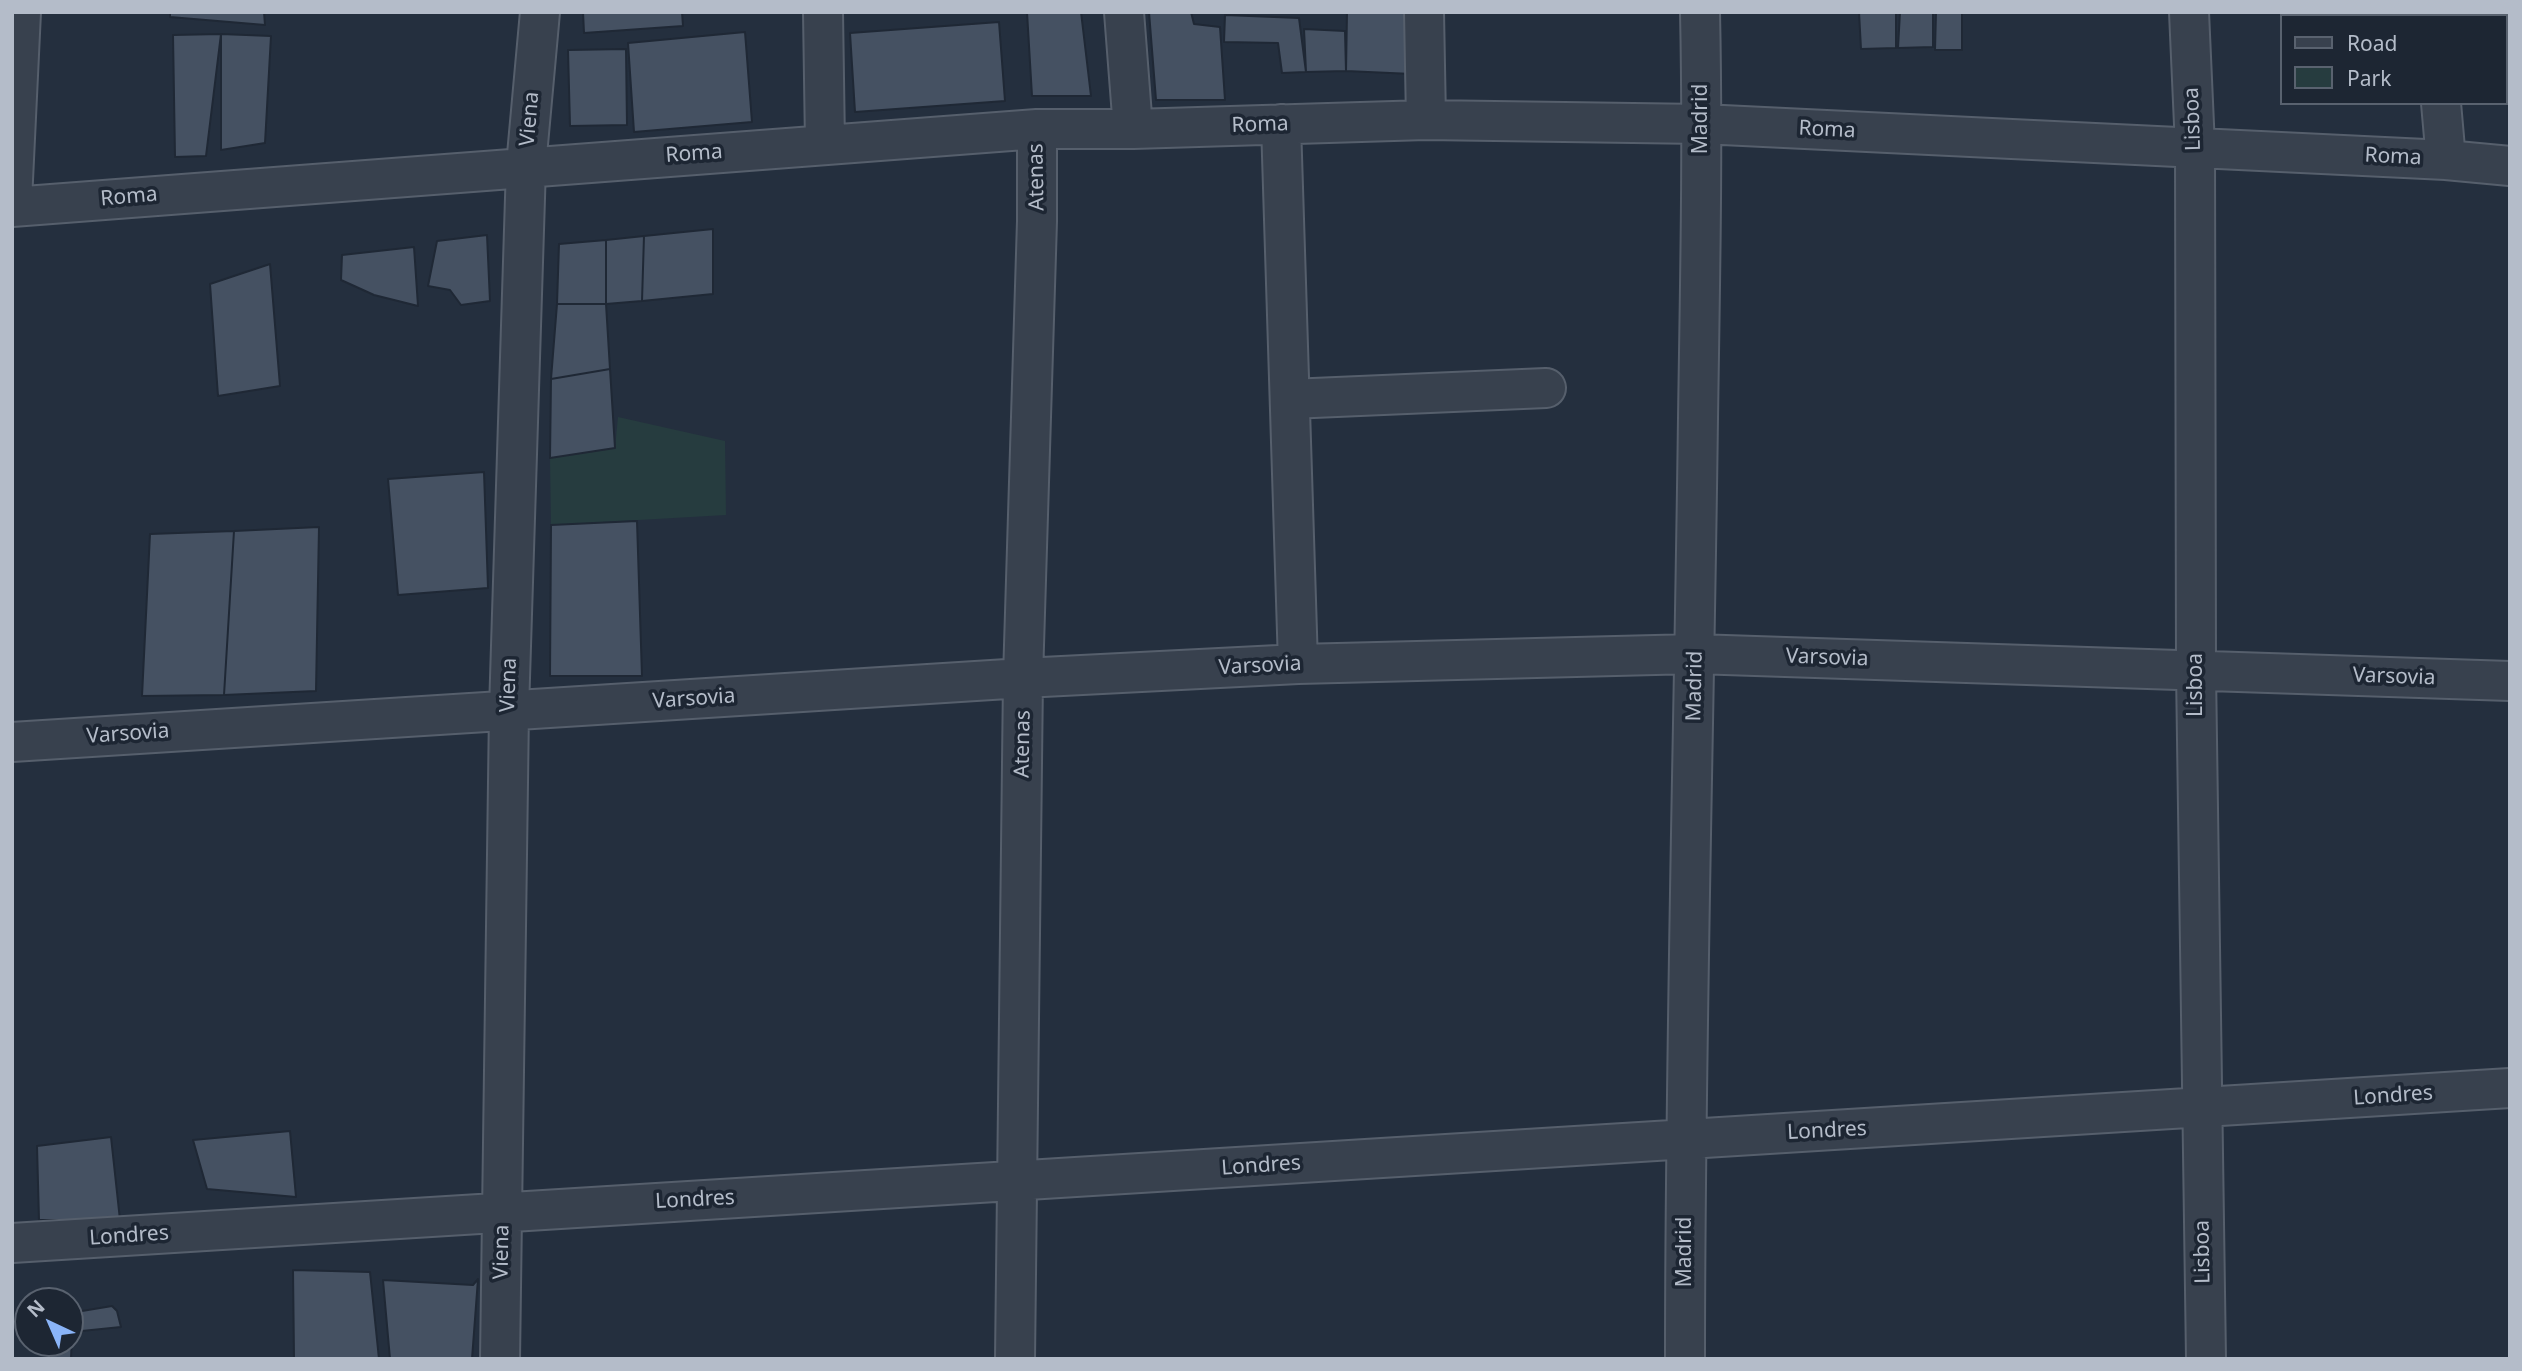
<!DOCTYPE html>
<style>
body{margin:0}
#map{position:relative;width:2522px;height:1371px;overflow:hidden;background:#242f3e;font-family:"Noto Sans",sans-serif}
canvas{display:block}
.frame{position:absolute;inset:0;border:14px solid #b4bcc9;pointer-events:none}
.legend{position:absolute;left:2280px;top:14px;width:228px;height:91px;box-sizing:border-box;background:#1d2633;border:2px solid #59626f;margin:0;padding:9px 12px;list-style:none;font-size:21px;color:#b4bcc9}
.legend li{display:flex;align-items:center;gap:14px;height:35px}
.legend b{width:35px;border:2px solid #59626f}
.north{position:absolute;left:14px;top:1287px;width:70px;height:70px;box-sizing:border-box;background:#1d2633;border:2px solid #59626f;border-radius:50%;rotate:316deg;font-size:19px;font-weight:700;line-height:28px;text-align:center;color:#b4bcc9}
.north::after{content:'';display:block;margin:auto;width:24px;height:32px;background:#8ab4f8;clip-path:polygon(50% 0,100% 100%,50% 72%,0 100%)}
</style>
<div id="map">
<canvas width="2522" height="1371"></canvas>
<div class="frame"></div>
<ul class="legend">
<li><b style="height:9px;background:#38414e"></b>Road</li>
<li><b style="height:19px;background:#263c3f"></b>Park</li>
</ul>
<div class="north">N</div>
</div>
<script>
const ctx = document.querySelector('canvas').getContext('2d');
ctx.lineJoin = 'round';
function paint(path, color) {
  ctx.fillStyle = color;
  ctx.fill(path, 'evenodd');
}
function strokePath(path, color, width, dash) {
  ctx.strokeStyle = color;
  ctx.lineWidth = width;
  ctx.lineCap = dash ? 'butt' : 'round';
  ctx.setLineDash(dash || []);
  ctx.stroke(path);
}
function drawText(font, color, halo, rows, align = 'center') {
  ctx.font = font + ' "Noto Sans",sans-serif';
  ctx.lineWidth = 7;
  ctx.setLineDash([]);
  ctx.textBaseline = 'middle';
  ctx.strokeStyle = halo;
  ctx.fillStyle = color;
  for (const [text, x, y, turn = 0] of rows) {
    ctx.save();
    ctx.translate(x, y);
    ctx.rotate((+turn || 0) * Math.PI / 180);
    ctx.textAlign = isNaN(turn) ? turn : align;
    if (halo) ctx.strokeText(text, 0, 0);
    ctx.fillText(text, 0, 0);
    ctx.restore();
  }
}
const green = new Path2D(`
 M618 417 725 441 726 515 551 525 550 458 615 448Z`);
const building = new Path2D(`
 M170 12H264L265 25 170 17Z
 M583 12H682L683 26 584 33Z
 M1027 12H1081L1091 96H1032Z
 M1149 12H1191L1194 24 1220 27 1225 100H1156Z
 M1347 12H1410L1412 74 1346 71Z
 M1859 12H1896V48L1861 49Z
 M1900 12H1933V47L1898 48Z
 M1936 12H1962V50H1935Z
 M1225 15 1299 18 1306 72 1282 73 1278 43 1224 42Z
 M999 22 1005 101 855 112 850 33Z
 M1304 29 1345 31 1346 71 1306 72Z
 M745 32 752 122 634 132 628 43Z
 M221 34 271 36 265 143 221 150Z
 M221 34 206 156 175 157 173 35Z
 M626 49 627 125 570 126 568 50Z
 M713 229V294L642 301 644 236Z
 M487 235 490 301 461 305 450 290 428 286 437 241Z
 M644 236 642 301 606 304V240Z
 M606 240V304H557L559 244Z
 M414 247 418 306 374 295 341 280 342 255Z
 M270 264 280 386 218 396 210 284Z
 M557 304H606L610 369 551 379Z
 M610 369 615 448 550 458 551 379Z
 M484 472 488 588 398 595 388 479Z
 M637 521 642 676H550L551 525Z
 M319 527 316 691 224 695 234 531Z
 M234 531 224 695 142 696 150 534Z
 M290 1131 296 1197 207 1189 193 1140Z
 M111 1137 120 1220H39L37 1146Z
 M293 1270 370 1272 379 1359H294Z
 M478 1279 472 1359H390L383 1280 473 1285Z
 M112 1306 117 1311 121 1327 72 1332 71 1359H50L51 1343H70V1313Z`);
const minor = new Path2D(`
 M823 12 825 144
 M1124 12 1133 129
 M1424 12 1426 120
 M2189 12 2195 147 2196 671 2206 1359
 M2434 12V16
 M2441 103 2446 160
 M1281 124 1298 664
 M12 201 21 12
 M12 207 1037 129H1133L1426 120 1702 124 2446 160 2510 166
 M1290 399 1546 388
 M12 742 1023 678 1298 664 1695 654 2510 681
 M12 1243 2510 1088
 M500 1359 509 710 526 166 540 12
 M1015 1359 1023 678 1037 221V129
 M1685 1359C1685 1045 1694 732 1698 418 1700 283 1703 148 1700 12`);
const streetNames = [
 ["Viena",530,119,-85],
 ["Madrid",1701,119,-90],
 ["Lisboa",2193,119,-92],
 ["Roma",1260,125,-2],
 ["Roma",1827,130,3],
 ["Roma",694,154,-4],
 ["Roma",2393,157,3],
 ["Atenas",1037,177,-91],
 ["Roma",129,197,-5],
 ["Varsovia",1827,658,2],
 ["Varsovia",1260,666,-3],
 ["Varsovia",2394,677,2],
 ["Viena",509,685,-88],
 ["Lisboa",2196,685,-90],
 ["Madrid",1695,686,-89],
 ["Varsovia",694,699,-4],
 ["Varsovia",128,734,-4],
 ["Atenas",1023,744,-89],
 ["Londres",2393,1096,-4],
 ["Londres",1827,1131,-3],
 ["Londres",1261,1166,-4],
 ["Londres",695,1200,-3],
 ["Londres",129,1236,-4],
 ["Viena",502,1252,-89],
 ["Madrid",1685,1252,-90],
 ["Lisboa",2203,1252,-91]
];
paint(green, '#263c3f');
paint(building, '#455162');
strokePath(building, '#1f2835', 2);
strokePath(minor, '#565f6c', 42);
strokePath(minor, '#38414e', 38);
drawText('21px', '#b4bcc9', '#1d2633', streetNames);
</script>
